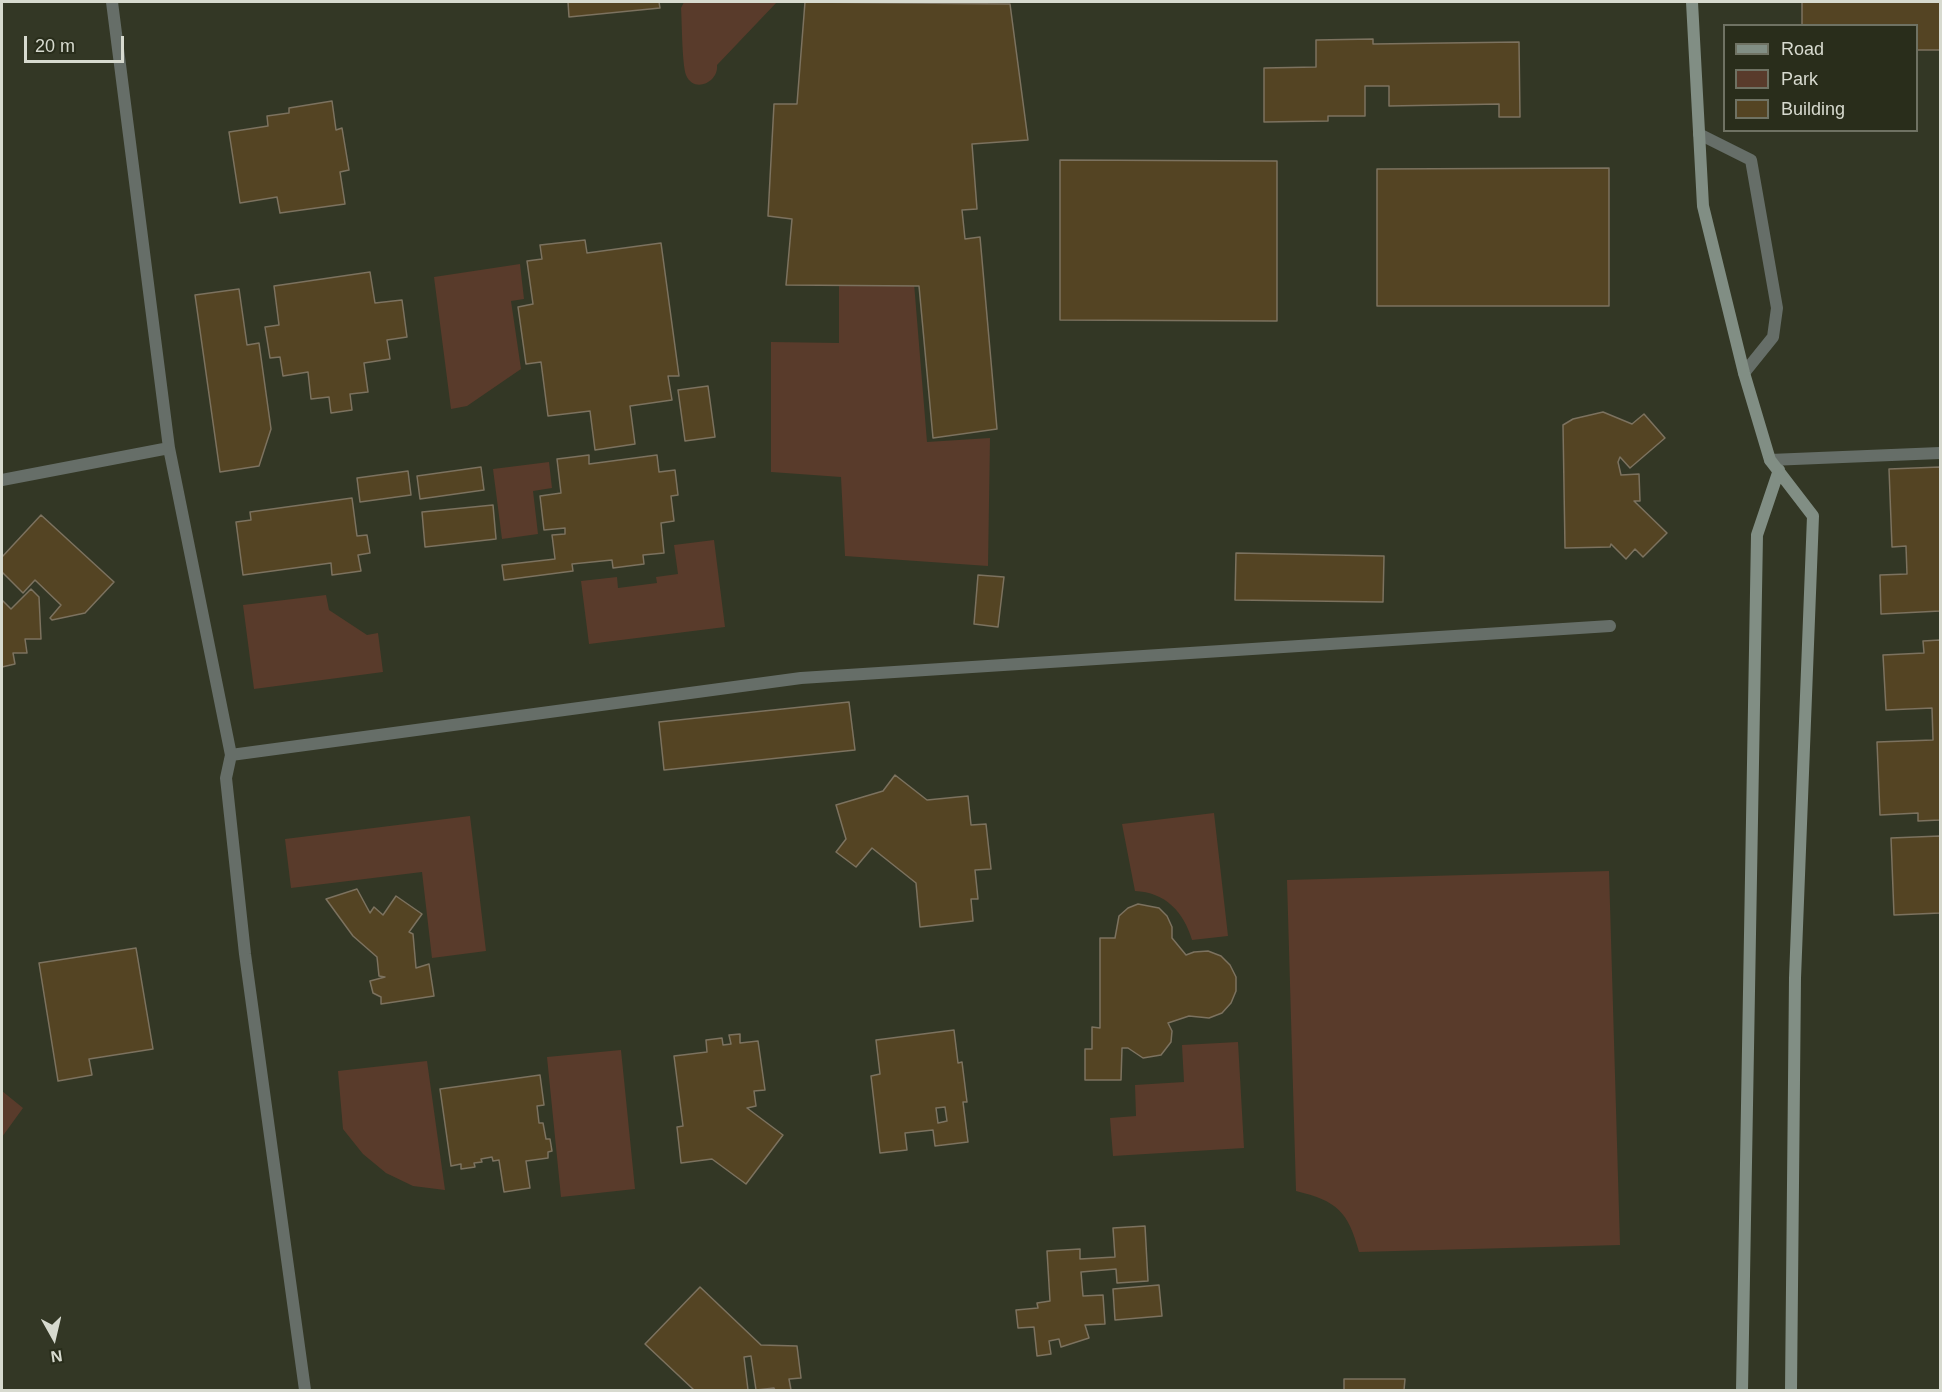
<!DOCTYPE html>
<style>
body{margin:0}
#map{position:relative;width:1942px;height:1392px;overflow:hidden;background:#333725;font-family:Helvetica,sans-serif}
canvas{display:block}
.frame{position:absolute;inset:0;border:3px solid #d7dacf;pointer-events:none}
.legend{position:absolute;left:1723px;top:24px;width:195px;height:108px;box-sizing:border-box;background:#292d1b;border:2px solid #6f7263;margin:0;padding:8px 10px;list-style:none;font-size:18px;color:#d7dacf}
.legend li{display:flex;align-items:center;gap:12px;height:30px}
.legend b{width:30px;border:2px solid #6f7263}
.north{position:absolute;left:24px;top:1308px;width:60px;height:60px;-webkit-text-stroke:4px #292d1b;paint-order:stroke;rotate:172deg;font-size:16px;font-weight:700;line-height:24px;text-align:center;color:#d7dacf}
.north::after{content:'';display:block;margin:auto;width:21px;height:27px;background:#d7dacf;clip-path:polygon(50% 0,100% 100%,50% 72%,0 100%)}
.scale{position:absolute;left:24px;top:36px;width:100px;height:27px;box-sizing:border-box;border:3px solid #d7dacf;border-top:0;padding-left:8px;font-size:18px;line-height:21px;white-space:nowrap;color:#d7dacf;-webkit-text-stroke:4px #292d1b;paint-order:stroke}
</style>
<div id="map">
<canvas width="1942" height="1392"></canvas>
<div class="frame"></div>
<ul class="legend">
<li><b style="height:8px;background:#818e84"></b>Road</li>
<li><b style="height:16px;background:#593b2b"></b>Park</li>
<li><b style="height:16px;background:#544423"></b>Building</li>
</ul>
<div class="north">N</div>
<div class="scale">20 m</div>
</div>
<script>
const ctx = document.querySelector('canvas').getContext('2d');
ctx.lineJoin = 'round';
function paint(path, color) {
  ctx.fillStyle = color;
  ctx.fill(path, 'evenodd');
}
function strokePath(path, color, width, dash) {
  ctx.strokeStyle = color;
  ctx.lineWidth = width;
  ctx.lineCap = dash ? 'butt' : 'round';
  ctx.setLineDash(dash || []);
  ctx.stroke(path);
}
const green = new Path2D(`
 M684 2H777L717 65C719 82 694 94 686 75 682 63 682 23 681 8Z
 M520 264 524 299 511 301 521 369 467 406 451 409 434 277Z
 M914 283 927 442 990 438 988 566 845 556 841 477 771 472V342L839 343V284Z
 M549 462 552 488 533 491 538 534 502 539 493 469Z
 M714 540 725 627 589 644 581 581 617 577 618 588 657 583 656 577 678 574 674 545Z
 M326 595 329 610 367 635 378 633 383 672 254 689 243 605Z
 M1214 813 1228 936 1192 940C1184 912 1165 892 1135 891L1122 824Z
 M470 816 486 951 432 958 422 872 291 888 285 839Z
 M1609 871 1620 1245 1359 1252C1348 1211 1337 1201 1296 1191L1287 880Z
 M1238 1042 1244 1148 1113 1156 1110 1118 1136 1116 1135 1085 1184 1082 1182 1045Z
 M621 1050 635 1189 561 1197 547 1057Z
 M427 1061 445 1190 413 1186 386 1173 363 1154 343 1129 338 1071Z
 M2 1091 23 1108 2 1137Z`);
const building = new Path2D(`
 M568 2H659L660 8 569 17Z
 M805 2 1010 4 1028 140 972 144 977 209 962 210 965 239 980 237 997 429 933 438 919 286 786 285 792 219 768 216 774 104H797Z
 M1802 2H1940V50H1916V26H1802Z
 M1373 39V44L1519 42 1520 117H1499V104L1389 106V86H1365V116H1328V121L1264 122V68L1316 67V40Z
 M332 101 336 130 342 128 349 170 340 172 345 204 280 213 277 197 240 203 229 132 268 126 267 116 289 113V108Z
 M1060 160 1277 161V321L1060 320Z
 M1609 168V306H1377V169Z
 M585 240 587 253 661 243 679 376H668L672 400 630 406 635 444 595 450 590 411 548 416 541 362 526 364 518 307 533 304 527 261 542 259 540 245Z
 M370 272 375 303 402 300 407 337 387 340 390 359 364 363 368 392 350 394 352 410 331 413 329 397 311 399 308 372 283 376 280 357 270 358 265 327 279 325 274 286Z
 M239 289 247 345 259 343 271 429 259 466 220 472 195 295Z
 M708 386 715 437 685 441 678 390Z
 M1603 412 1632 424 1644 414 1665 438 1630 468 1620 457 1618 462 1621 475 1639 474 1640 501H1634L1667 533 1643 557 1635 549 1626 559 1611 544 1610 547 1565 548 1563 425 1573 419Z
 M589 455V464L657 455 659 472 675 470 678 495 671 496 674 521 661 523 664 553 643 555 644 564 613 568 612 560 572 564 573 571 504 580 502 565 555 559 552 535 565 534V528L544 530 540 496 561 493 557 459Z
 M481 467 484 490 420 499 417 476Z
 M1940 467V611L1881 614 1880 575 1907 574 1906 546 1892 547 1889 469Z
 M408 471 411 495 360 502 357 478Z
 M352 498 357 536 367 535 370 553 358 555 361 571 332 575 331 563 243 575 236 522 251 520 250 512Z
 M493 505 496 539 425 547 422 512Z
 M41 515 114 582 85 613 52 620 50 618 61 605 35 580 23 593 2 572V557Z
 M1236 553 1384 556 1383 602 1235 600Z
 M978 575 1004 577 998 627 974 624Z
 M31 589 39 597 41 639H25L27 653H13L15 664 2 667V600L11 609Z
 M1940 640V820L1918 821V813L1880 815 1877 742 1933 740 1932 708 1886 710 1883 655 1924 653 1923 641Z
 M849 702 855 750 664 770 659 722Z
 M895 775 927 800 968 796 971 825 986 824 991 869 975 870 978 899H971L973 921 920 927 916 883 872 848 856 867 836 852 846 839 836 805 883 791Z
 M1940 836V913L1894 915 1891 838Z
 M357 889 370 913 374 907 383 915 396 896 422 914 409 932 413 934 416 968 429 964 434 996 381 1004V997L373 993 370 981 385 977 379 976 377 957 353 936 326 899Z
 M1138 904 1159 908 1167 916 1172 927V938L1186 955 1194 952 1208 951 1221 956 1230 965 1236 977V991L1231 1003 1222 1013 1209 1018 1189 1016 1168 1023 1172 1031 1171 1042 1161 1055 1143 1058 1128 1048H1122L1121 1080H1085V1049H1092V1027L1100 1028V938H1115L1119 916 1128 908Z
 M136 948 153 1049 89 1059 92 1075 58 1081 39 963Z
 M954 1030 958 1063 962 1062 967 1102H963L968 1142 935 1146 933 1130 905 1133 907 1150 880 1153 871 1076 880 1074 876 1040ZM945 1107 947 1121 938 1123 936 1108Z
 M740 1034V1043L758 1041 765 1090 754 1091 756 1106 747 1108 783 1135 746 1184 712 1159 681 1163 677 1127 683 1126 674 1056 707 1052 706 1040 722 1038 723 1045 731 1044 729 1035Z
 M540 1075 544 1105 537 1106 539 1123H543L546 1139H550L552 1151 548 1152V1158L526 1161 530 1188 504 1192 499 1160 493 1161 492 1157 481 1159 482 1162 474 1163 475 1167 461 1169V1164L451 1166 440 1089Z
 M1145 1226 1148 1281 1117 1283 1116 1269 1081 1272 1083 1296 1103 1295 1105 1324 1085 1325 1089 1338 1061 1347 1059 1339 1049 1341 1051 1354 1037 1356 1034 1327 1018 1328 1016 1310 1038 1308 1037 1303 1050 1301 1047 1251 1080 1249V1259L1115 1257 1113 1228Z
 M1159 1285 1162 1316 1115 1320 1113 1289Z
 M700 1287 761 1345 797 1346 801 1378 789 1379 791 1390H775L774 1388 756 1390 751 1356 744 1357 748 1390H694L645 1344Z
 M1344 1379H1405L1404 1390H1344Z`);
const lane = new Path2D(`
 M1699 134 1751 160 1777 308 1773 337 1744 373`);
const street = new Path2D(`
 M169 448 231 755 226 778 245 954 305 1390
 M1770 460 1940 453
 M2 480 169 448 112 2
 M231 755 801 678 1610 626`);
const secondary = new Path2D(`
 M1692 2 1703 206 1744 373 1770 460 1813 516 1795 978 1791 1390
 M1742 1390 1757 535 1779 470`);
paint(green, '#593b2b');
paint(building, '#544423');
strokePath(building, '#7c725f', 1.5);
strokePath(lane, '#666e68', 12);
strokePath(street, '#666e68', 12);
strokePath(secondary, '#818e84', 12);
</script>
